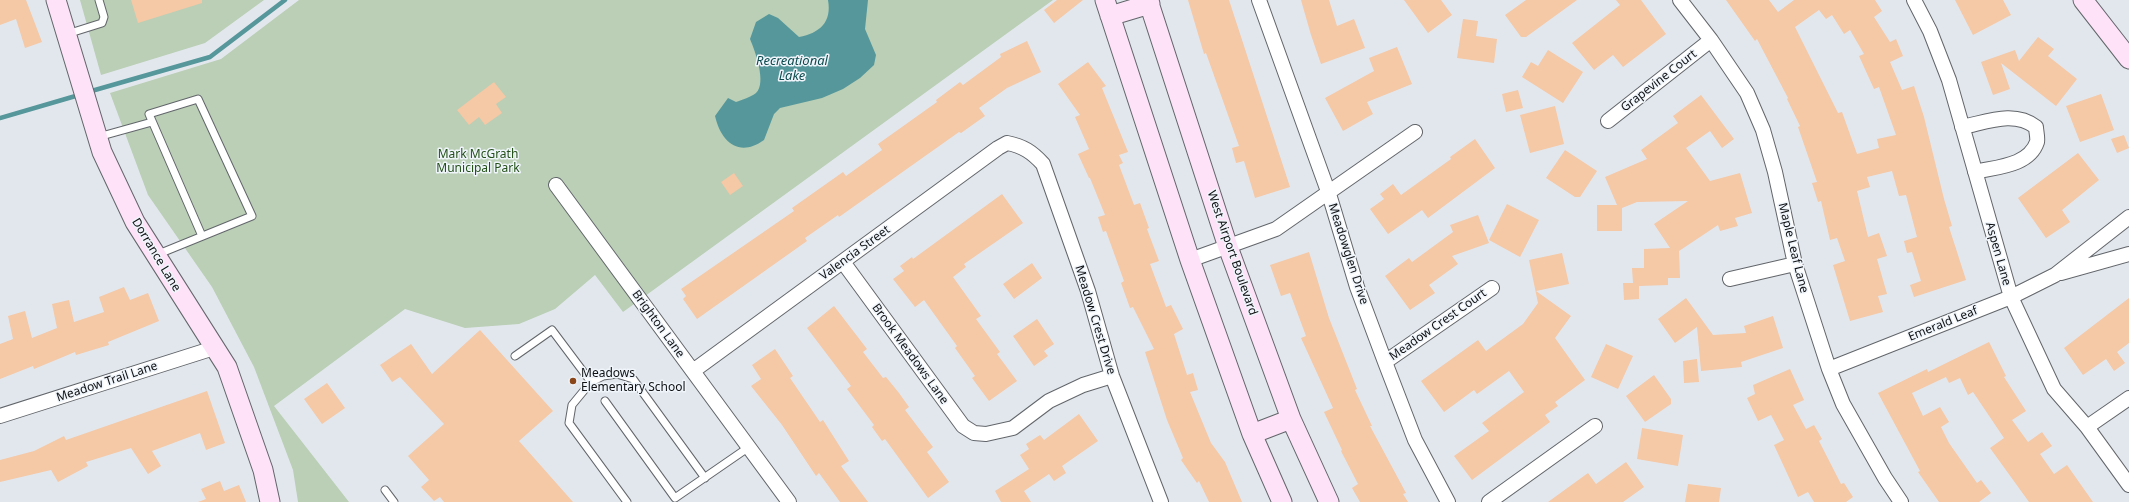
<!DOCTYPE html>
<style>
body{margin:0}
canvas{display:block;background:#e2e7ed}
</style>
<canvas width="2129" height="502"></canvas>
<script>
const ctx = document.querySelector('canvas').getContext('2d');
ctx.lineJoin = 'round';
function paint(path, color) {
  ctx.fillStyle = color;
  ctx.fill(path, 'evenodd');
}
function strokePath(path, color, width, dash) {
  ctx.strokeStyle = color;
  ctx.lineWidth = width;
  ctx.lineCap = dash ? 'butt' : 'round';
  ctx.setLineDash(dash || []);
  ctx.stroke(path);
}
function drawText(font, color, halo, rows, align = 'center') {
  ctx.font = font + ' "Noto Sans",sans-serif';
  ctx.lineWidth = 3;
  ctx.setLineDash([]);
  ctx.textBaseline = 'middle';
  ctx.strokeStyle = halo;
  ctx.fillStyle = color;
  for (const [text, x, y, turn = 0] of rows) {
    ctx.save();
    ctx.translate(x, y);
    ctx.rotate((+turn || 0) * Math.PI / 180);
    ctx.textAlign = isNaN(turn) ? turn : align;
    if (halo) ctx.strokeText(text, 0, 0);
    ctx.fillText(text, 0, 0);
    ctx.restore();
  }
}
const green = new Path2D(`
 M80 0H264L205 43 101 75Z
 M299 0H1053L623 312 595 275 555 309 519 324 465 328 405 309 274 406 349 502H298L293 470 254 367 212 287 148 195 110 93 221 59Z`);
const water = new Path2D(`
 M828 0H868L865 29 876 55 874 65 860 78 843 89 822 98 780 108 774 114 764 140C739 158 721 142 715 116L728 98 736 102C742 100 751 97 756 93 767 83 755 51 750 39L756 22 769 14 778 18 799 37C820 33 832 22 828 0Z`);
const stream = new Path2D(`
 M88 92 210 57 285 0
 M0 118 79 95`);
const building = new Path2D(`
 M0 0H26L42 42 25 48 16 19 0 25Z
 M131 0H202V3L138 23Z
 M1057 0H1083L1054 23 1044 10Z
 M1188 0H1229L1290 187 1255 198 1244 161 1236 163 1232 148 1239 146 1206 53 1204 54Z
 M1301 0H1329L1337 26 1354 19 1365 48 1321 64 1311 35Z
 M1404 0H1441L1452 15 1428 33Z
 M1526 0H1577L1526 37H1521L1505 15Z
 M1616 0H1641L1666 34 1623 67 1613 55 1594 70 1572 43 1620 5Z
 M1726 0H1769L1778 12 1794 0H1875L1882 11 1874 17 1890 42 1896 39 1903 56 1890 62 1902 90 1914 86 1924 117 1944 199 1952 226 1949 227 1966 280 1914 297 1910 285 1921 281 1912 252 1907 253 1904 241 1917 237 1906 195 1899 196 1892 171 1867 177 1870 187 1857 191 1868 237 1879 233 1887 256 1877 259 1887 294 1878 296 1883 312 1850 321 1833 265 1845 261 1837 238 1830 240 1821 201 1818 202 1812 183 1817 182 1798 127 1800 126 1787 99 1788 98 1757 39 1755 41ZM1819 10 1826 19 1832 15 1844 34 1850 30 1864 54 1859 56 1874 89 1879 87 1896 135 1877 139 1879 148 1857 154 1842 112 1838 113 1795 27Z
 M1955 0H2003L2011 15 1973 35Z
 M1463 19 1478 21 1476 36 1497 39 1494 63 1457 58Z
 M2038 37 2054 49 2048 56 2077 79 2056 106 2001 63 2010 89 1993 95 1981 62 2015 50 2019 61Z
 M1027 41 1041 72 1007 88 979 108 985 116 961 133 959 132 839 217 838 215 805 238 807 241 697 319 683 299 686 296 681 289 794 211 792 208 843 172 846 176 882 150 878 144 937 102 936 100 960 82 963 85 1001 57 1000 54Z
 M1397 47 1412 84 1367 102 1373 114 1343 131 1325 98 1374 71 1369 58Z
 M1548 50 1583 72 1563 103 1522 77 1531 62 1538 66Z
 M1088 62 1106 86 1102 88 1128 152 1119 155 1123 163 1119 165 1134 205 1140 203 1149 228 1147 229 1159 261 1150 264 1166 307 1171 305 1183 329 1174 334 1187 375 1193 373 1198 390 1190 392 1211 443 1225 462 1242 502H1209L1199 481 1197 483 1181 460 1183 458 1167 420 1145 352 1154 349 1133 307 1130 308 1121 283 1124 281 1106 231 1103 232 1098 217 1105 215 1090 178H1089L1078 154 1089 149 1075 117 1080 115 1058 84Z
 M494 82 506 97 496 104 502 113 485 125 479 117 469 125 457 110Z
 M1518 90 1523 108 1506 112 1502 94Z
 M2101 94 2114 130 2080 142 2066 106Z
 M1701 95 1734 139 1722 148 1710 131 1686 148 1710 181 1740 173 1752 213 1735 218 1738 226 1720 231 1718 225 1679 251 1680 278H1668V285L1639 286V299L1624 300 1623 283H1633L1632 268H1644V249L1670 248 1654 224 1688 201 1637 202 1622 208V231H1597V205H1617L1605 177 1647 159 1641 150 1678 123 1673 116Z
 M1555 106 1564 144 1530 153 1520 115Z
 M2124 135 2129 148 2117 153 2111 139Z
 M1475 139 1495 168 1428 218 1422 210 1388 234 1370 209 1384 199 1380 194 1393 184 1401 195 1451 159 1450 157Z
 M1565 150 1597 171 1580 197H1575L1546 178Z
 M2078 153 2099 180 2062 210 2070 222 2046 238 2018 198Z
 M734 173 743 186 730 195 721 182Z
 M1002 194 1023 223 964 264 966 267 953 277 981 316 976 319 1000 352 997 354 1017 381 989 401 972 378 975 376 955 348 957 346 924 300 915 307 893 279 904 271 900 266 912 257 913 259Z
 M1507 204 1539 220 1520 257 1489 240Z
 M1478 215 1489 243 1452 256 1458 264 1429 285 1435 293 1410 310 1385 276 1409 258 1412 262 1453 232 1450 225Z
 M1309 252 1329 318 1357 389 1355 390 1372 426H1370L1406 493 1403 494 1408 502H1360L1352 488 1358 484 1341 451 1342 450 1324 412 1333 408 1301 338 1306 336 1290 293 1281 296 1270 265Z
 M1562 253 1569 284 1536 291 1571 316 1555 338 1585 380 1555 402 1558 406 1545 415 1550 422 1472 480 1454 456 1489 431 1482 423 1524 392 1509 371 1477 394 1474 390 1444 412 1421 381 1478 340 1486 351 1523 324 1538 303 1529 260Z
 M1032 263 1042 278 1014 299 1003 284Z
 M124 287 130 300 148 293 159 321 108 342 109 345 76 355 75 352 34 369 33 366 0 379V344L13 339 8 316 25 311 32 338 57 328 52 304 69 300 74 322 104 312 99 297Z
 M1686 298 1713 335 1746 333 1744 326 1773 316 1783 348 1741 362 1742 367 1701 371 1697 327 1675 343 1658 319Z
 M2129 298V343L2117 352 2125 363 2114 371 2106 359 2083 375 2064 348Z
 M834 306 867 349 863 352 883 378 886 377 899 393 909 407 905 410 933 447 927 452 949 482 928 498 885 439 882 441 872 427 874 425 847 389 851 386 807 328Z
 M1037 319 1054 344 1044 351 1048 356 1034 366 1013 336Z
 M480 330 553 411 519 441 573 502H444L440 497 434 501 421 487 429 480 408 456 444 424 400 377 392 382 380 365 411 344 432 374Z
 M1989 342 2006 376 2004 377 2026 411 2012 420 2028 442 2042 432 2052 446 2040 454 2054 474 2067 465 2093 502H2029L1990 448 2004 438 1973 392 1968 395 1960 378 1949 383 1946 377 1912 393 1923 416 1940 407 1949 422 1941 427 1949 443 1977 483 1981 480 1991 493 1979 502H1939L1918 472 1920 471 1878 393 1927 369 1928 372Z
 M1606 344 1633 356 1618 389 1591 377Z
 M775 349 793 376 790 378 820 422 823 420 849 461 841 466 868 502H840L819 473 816 476 782 425 751 386 761 379 752 365Z
 M1697 359 1699 382 1684 383 1683 361Z
 M1790 369 1804 400 1793 405 1806 429 1814 425 1822 439 1819 441 1841 484 1844 483 1853 497 1846 502H1814L1808 492 1798 497 1774 445 1784 440 1771 415 1758 421 1747 398 1755 394 1753 385Z
 M1654 375 1671 399V404L1645 422 1626 396Z
 M327 383 345 408 322 424 304 399Z
 M207 391 225 443 206 450 200 433 152 451 161 466 148 474 131 448 86 462 88 466 58 482 51 470 0 482V460L34 451 64 436 66 440Z
 M1079 414 1098 441 1062 466 1066 473 1054 481 1049 474 1024 491 1031 502H1001L995 491 1029 469 1020 455 1029 449 1026 444 1040 435 1044 440Z
 M1642 428 1683 435 1678 466 1637 459Z
 M1626 462 1644 487 1623 502H1548L1588 473 1596 484Z
 M220 481 224 491 239 485 246 502H198L206 499 201 489Z
 M1688 484 1721 488 1719 502H1685Z`);
const lane = new Path2D(`
 M67 34 102 23 104 17 99 0
 M98 137 152 122
 M156 255 252 216 198 99 149 114 202 236
 M515 356 552 330 591 382
 M605 401 675 498 749 447
 M385 490 394 502
 M627 502 569 423 572 405 591 382 603 376 617 374 633 379 705 478`);
const street = new Path2D(`
 M1259 0 1329 194 1357 287 1385 362 1415 440 1448 502
 M1680 0 1711 40 1747 93 1763 130 1775 172 1795 264 1829 369 1843 404 1885 478 1901 502
 M1914 0 1930 31 1949 80 2011 297 2054 389 2087 427 2129 485
 M1608 121 1711 40
 M1962 127C1987 122 2014 110 2036 127 2036 131 2038 138 2037 142 2029 166 1996 167 1975 172
 M556 185 789 502
 M1190 260 1276 229 1415 132
 M843 262 963 426 974 433 986 434 1013 428 1049 401 1083 385 1112 376
 M2061 273 2129 254
 M1730 279 1795 264
 M1385 362 1492 288
 M1829 369 2011 297 2055 275 2129 217
 M693 371 998 148 1007 143C1023 146 1032 152 1043 164L1088 291 1112 376 1161 502
 M0 416 214 348
 M2087 427 2129 398
 M1489 502 1595 426`);
const secondary = new Path2D(`
 M56 0 102 152 135 222 227 367 263 470 270 502
 M1105 0 1190 260 1252 434 1282 502
 M1148 0 1228 247 1291 419 1329 502
 M2083 0 2129 59
 M1110 16 1150 4
 M1252 434 1291 419`);
const markers = [
 [573,381,4,"#8a4619"]
];
const streetNames = [
 ["Grapevine Court",1659,81,-38],
 ["Maple Leaf Lane",1793,248,76],
 ["Valencia Street",855,253,-36],
 ["West Airport Boulevard",1232,253,71],
 ["Meadowglen Drive",1348,254,72],
 ["Aspen Lane",1998,254,74],
 ["Dorrance Lane",156,255,59],
 ["Meadow Crest Drive",1095,320,73],
 ["Brighton Lane",658,324,54],
 ["Emerald Leaf",1943,324,-22],
 ["Meadow Crest Court",1438,325,-35],
 ["Brook Meadows Lane",910,354,54],
 ["Meadow Trail Lane",107,382,-18]
];
const parkNames = [
 ["Mark McGrath",478,155],
 ["Municipal Park",478,169]
];
const poiNames = [
 ["Meadows",581,374],
 ["Elementary School",581,388]
];
const waterNames = [
 ["Recreational",792,61],
 ["Lake",792,76]
];
paint(green, '#bacfb5');
paint(water, '#55979b');
strokePath(stream, '#55979b', 4.5);
paint(building, '#f5c8a6');
strokePath(lane, '#62666b', 9);
strokePath(street, '#62666b', 16);
strokePath(secondary, '#62666b', 21);
strokePath(lane, '#fff', 7);
strokePath(street, '#fff', 14);
strokePath(secondary, '#fee2f7', 19);
for (const [x, y, r, color] of markers) {
  const dot = new Path2D();
  dot.arc(x, y, r, 0, 2 * Math.PI);
  ctx.fillStyle = color;
  ctx.fill(dot);
  strokePath(dot, '#eff5fb', 1.5);
}
drawText('12px', '#0f1113', '#eff5fb', streetNames);
drawText('12px', '#234f18', '#eff5fb', parkNames);
drawText('12px', '#0f1113', '#eff5fb', poiNames, 'left');
drawText('italic 13px', '#0e4b4e', '#eff5fb', waterNames);
</script>
